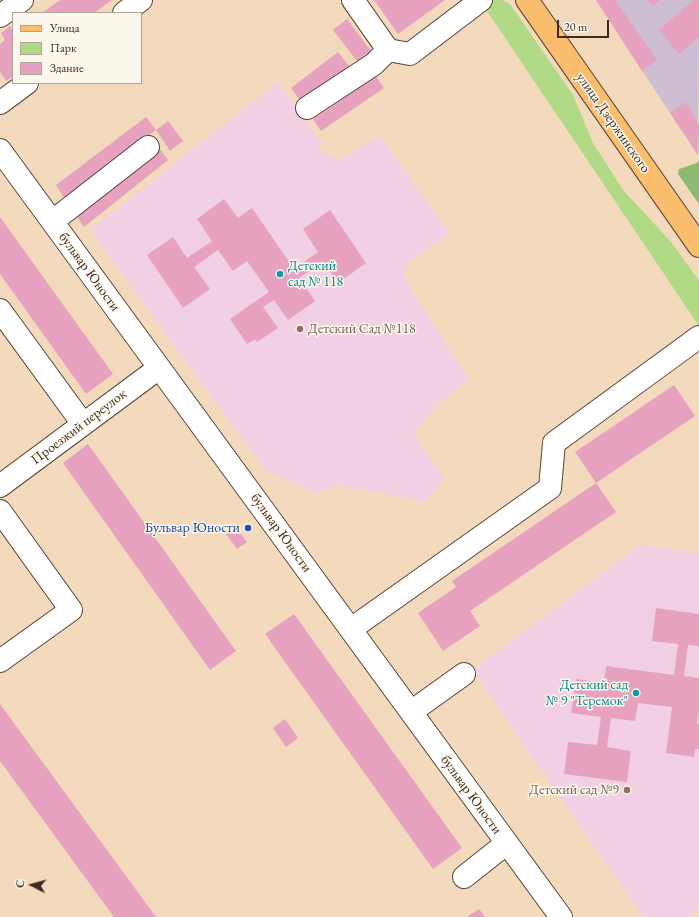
<!DOCTYPE html>
<meta charset="utf-8">
<style>
body{margin:0}
#map{position:relative;width:699px;height:917px;overflow:hidden;background:#f3dabc;font-family:"EB Garamond",serif}
canvas{display:block}
.legend{position:absolute;left:12px;top:12px;width:130px;height:72px;box-sizing:border-box;background:#fbf7ec;border:1px solid #aea59a;margin:0;padding:5px 7px;list-style:none;font-size:12px;color:#3b2a1e}
.legend li{display:flex;align-items:center;gap:8px;height:20px}
.legend b{width:20px;border:1px solid #aea59a}
.north{position:absolute;left:12px;top:865px;width:40px;height:40px;-webkit-text-stroke:3px #fbf7ec;paint-order:stroke;rotate:276deg;font-size:11px;font-weight:700;line-height:16px;text-align:center;color:#3b2a1e}
.north::after{content:'';display:block;margin:auto;width:14px;height:18px;background:#3b2a1e;clip-path:polygon(50% 0,100% 100%,50% 72%,0 100%)}
.scale{position:absolute;left:557px;top:20px;width:52px;height:18px;box-sizing:border-box;border:2px solid #3b2a1e;border-top:0;padding-left:5px;font-size:12px;line-height:14px;white-space:nowrap;color:#3b2a1e;-webkit-text-stroke:3px #fbf7ec;paint-order:stroke}
</style>
<div id="map">
<canvas width="699" height="917"></canvas>
<ul class="legend">
<li><b style="height:5px;background:#fbbe6e"></b>Улица</li>
<li><b style="height:11px;background:#b0da85"></b>Парк</li>
<li><b style="height:11px;background:#e6a2bf"></b>Здание</li>
</ul>
<div class="north">С</div>
<div class="scale">20 m</div>
</div>
<script>
const ctx = document.querySelector('canvas').getContext('2d');
ctx.lineJoin = 'round';
function paint(path, color) {
  ctx.fillStyle = color;
  ctx.fill(path, 'evenodd');
}
function strokePath(path, color, width, dash) {
  ctx.strokeStyle = color;
  ctx.lineWidth = width;
  ctx.lineCap = dash ? 'butt' : 'round';
  ctx.setLineDash(dash || []);
  ctx.stroke(path);
}
function drawText(font, color, halo, rows, align = 'center') {
  ctx.font = font + ' "EB Garamond",serif';
  ctx.lineWidth = 3;
  ctx.setLineDash([]);
  ctx.textBaseline = 'middle';
  ctx.strokeStyle = halo;
  ctx.fillStyle = color;
  for (const [text, x, y, turn = 0] of rows) {
    ctx.save();
    ctx.translate(x, y);
    ctx.rotate((+turn || 0) * Math.PI / 180);
    ctx.textAlign = isNaN(turn) ? turn : align;
    if (halo) ctx.strokeText(text, 0, 0);
    ctx.fillText(text, 0, 0);
    ctx.restore();
  }
}
const built = new Path2D(`
 M278 82 321 141 319 151 339 160 380 136 450 234 407 263 405 280 469 379 436 406 413 434 445 479 426 501 335 485 318 494 266 471 90 230Z
 M640 545 699 553V909L688 917H643L472 670Z`);
const industrial = new Path2D(`
 M596 0H699L698 155 649 81Z`);
const green = new Path2D(`
 M490 0H503L510 4 573 95 593 143 623 190 672 243 699 281V326L483 5Z`);
const forest = new Path2D(`
 M699 161V204L678 174 679 169 697 163Z`);
const building = new Path2D(`
 M60 0H112L94 13H42Z
 M374 0H445L398 34Z
 M596 0H615L657 60 642 71Z
 M648 0H660L653 6Z
 M694 0H699V37L679 54 659 30Z
 M347 19 371 51 357 61 333 30Z
 M10 26 13 30V76L6 81 0 72V44L5 40 1 33Z
 M338 52 349 66 302 103 291 88Z
 M376 76 384 88 321 131 313 119Z
 M686 102 699 125 698 155 670 113Z
 M146 117 156 130 65 199 56 185Z
 M168 121 183 141 170 151 156 130Z
 M159 148 168 160 84 227 75 214Z
 M224 199 238 218 252 208 294 269 318 252 303 229 330 210 366 263 338 283 323 261 299 278 315 301 288 320 274 300 263 307 278 328 257 342 255 339 247 344 230 319 269 292 247 261 233 271 218 250 194 267 210 289 183 308 147 255 173 237 187 258 212 241 197 219Z
 M0 217 113 374 86 394 0 274Z
 M674 385 695 416 596 483 575 452Z
 M88 444 236 651 210 670 63 463Z
 M596 483 616 512 470 611 480 626 443 651 418 613 456 587 452 581Z
 M236 527 247 542 237 549 226 534Z
 M656 608 699 614V646L688 645 684 676 699 678V710L697 724H699V749H695L694 757 666 753 672 707 638 703 635 721 611 718 607 747 631 751 627 782 564 774 568 742 597 745 601 717 571 713 576 679 604 683 606 666 674 675 678 644 652 641Z
 M294 614 462 848 433 869 265 634Z
 M0 704 156 917H114L0 761Z
 M285 719 298 738 286 747 273 728Z
 M479 909 485 917H467Z`);
const minor = new Path2D(`
 M353 0 388 50
 M124 13 141 0
 M0 16 22 0
 M0 103 27 83
 M307 108 374 64 388 50 410 54 481 0
 M0 150 561 917
 M53 221 148 147
 M0 310 83 424
 M0 486 159 368
 M0 511 71 610 0 661
 M351 629 550 488 554 443 699 337
 M411 712 464 674
 M464 877 507 843`);
const major = new Path2D(`
 M527 0 699 246`);
const markers = [
 [280,274,4,"#0f9aa8"],
 [300,329,4,"#8d6e63"],
 [248,528,4,"#1a4fb4"],
 [636,693,4,"#0f9aa8"],
 [627,790,4,"#8d6e63"]
];
const streetNames = [
 ["улица Дзержинского",613,123,55],
 ["бульвар Юности",89,272,54],
 ["Проезжий переулок",79,427,-37],
 ["бульвар Юности",281,533,54],
 ["бульвар Юности",471,795,54]
];
const cultureNames = [
 ["Детский",288,266],
 ["сад № 118",288,282],
 ["Детский сад",628,685,"right"],
 ["№ 9 \"Теремок\"",628,701,"right"]
];
const educationNames = [
 ["Детский Сад №118",308,329],
 ["Детский сад №9",619,790,"right"]
];
const transitNames = [
 ["Бульвар Юности",240,528]
];
paint(built, '#f1d0e3');
paint(industrial, '#cebed1');
paint(green, '#b0da85');
paint(forest, '#8cba72');
paint(building, '#e6a2bf');
strokePath(minor, '#574436', 24);
strokePath(major, '#574436', 24);
strokePath(minor, '#fff', 22);
strokePath(major, '#fbbe6e', 22);
for (const [x, y, r, color] of markers) {
  const dot = new Path2D();
  dot.arc(x, y, r, 0, 2 * Math.PI);
  ctx.fillStyle = color;
  ctx.fill(dot);
  strokePath(dot, '#fbf7ec', 1.5);
}
drawText('14px', '#3b2a1e', '#fbf7ec', streetNames);
drawText('14px', '#0d838f', '#fbf7ec', cultureNames, 'left');
drawText('14px', '#785e54', '#fbf7ec', educationNames, 'left');
drawText('14px', '#164399', '#fbf7ec', transitNames, 'right');
</script>
